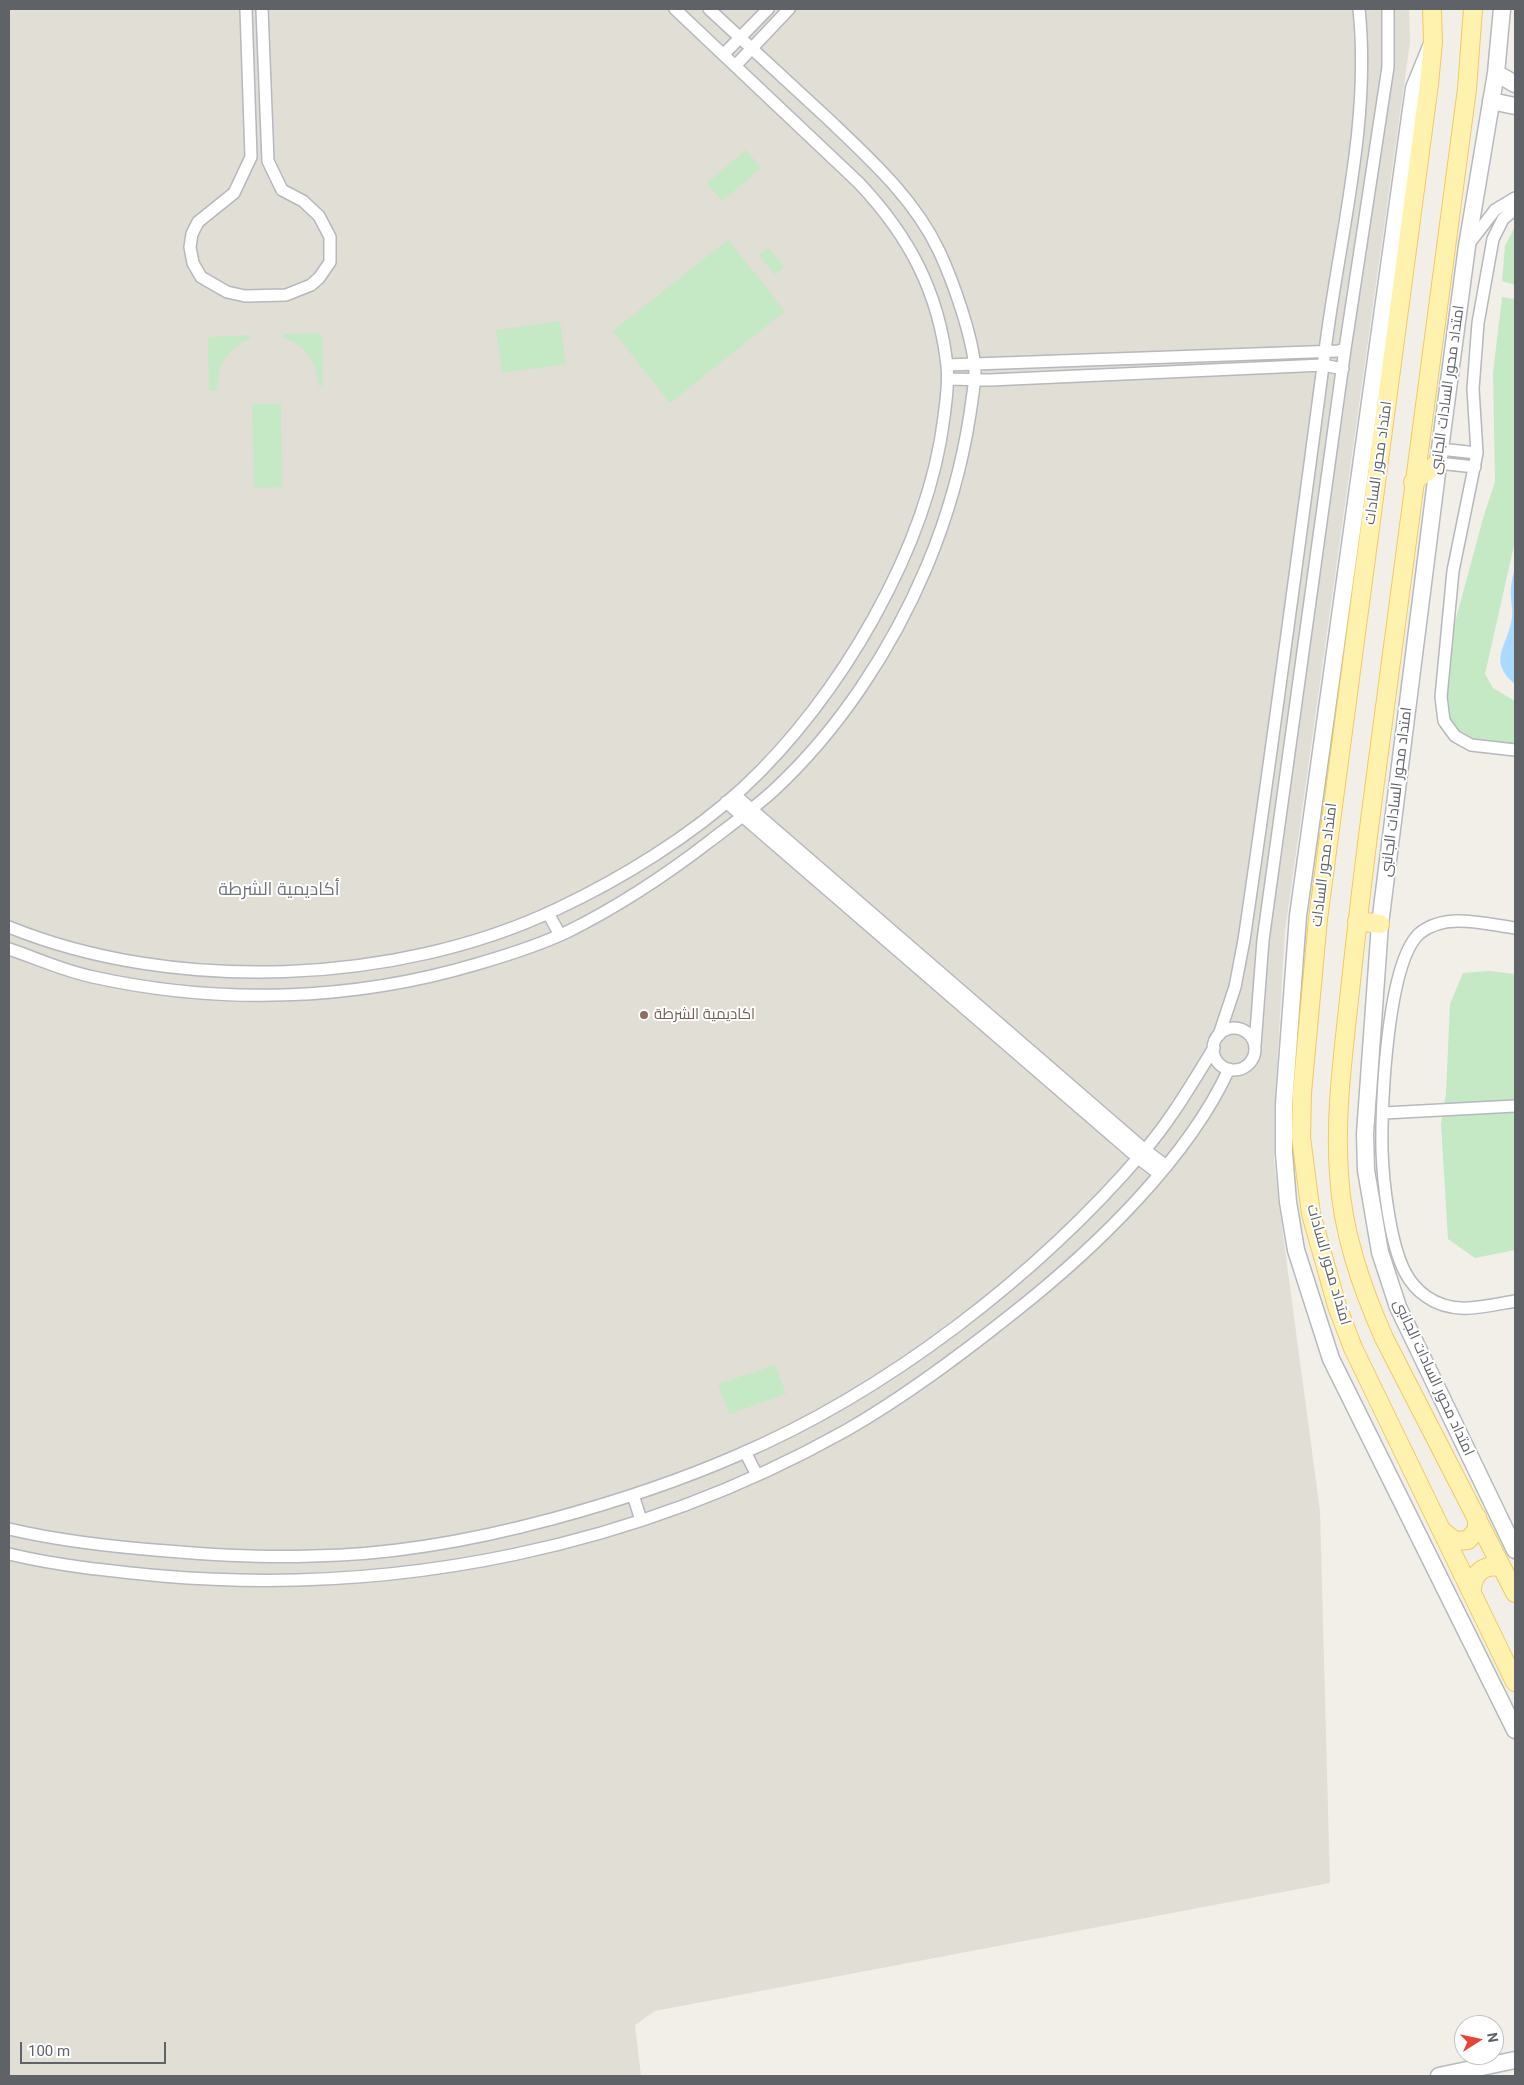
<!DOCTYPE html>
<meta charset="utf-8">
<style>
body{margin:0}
#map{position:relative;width:1524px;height:2085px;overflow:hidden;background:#f1efe8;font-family:Roboto,sans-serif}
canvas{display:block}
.frame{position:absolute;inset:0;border:10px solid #5f6368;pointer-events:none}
.north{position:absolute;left:1454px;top:2015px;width:50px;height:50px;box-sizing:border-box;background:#fff;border:1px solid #bfc1c3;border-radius:50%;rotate:80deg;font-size:14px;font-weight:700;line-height:20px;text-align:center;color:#5f6368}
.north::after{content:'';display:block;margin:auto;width:18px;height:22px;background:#ea4335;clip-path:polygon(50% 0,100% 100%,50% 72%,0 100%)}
.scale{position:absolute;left:20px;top:2042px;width:146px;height:22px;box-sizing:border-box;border:2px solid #5f6368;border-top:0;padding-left:6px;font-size:15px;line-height:18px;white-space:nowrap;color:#5f6368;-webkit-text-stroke:4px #fff;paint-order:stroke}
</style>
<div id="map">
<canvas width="1524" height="2085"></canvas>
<div class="frame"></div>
<div class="north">N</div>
<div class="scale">100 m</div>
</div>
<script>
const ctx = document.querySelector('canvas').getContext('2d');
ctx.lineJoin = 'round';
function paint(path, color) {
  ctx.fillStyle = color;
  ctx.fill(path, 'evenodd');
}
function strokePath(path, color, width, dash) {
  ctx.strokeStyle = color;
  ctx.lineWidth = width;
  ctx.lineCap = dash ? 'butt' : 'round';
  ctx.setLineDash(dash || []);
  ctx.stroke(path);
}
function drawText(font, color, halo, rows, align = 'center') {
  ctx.font = font + ' Roboto,Cairo,sans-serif';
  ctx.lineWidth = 4;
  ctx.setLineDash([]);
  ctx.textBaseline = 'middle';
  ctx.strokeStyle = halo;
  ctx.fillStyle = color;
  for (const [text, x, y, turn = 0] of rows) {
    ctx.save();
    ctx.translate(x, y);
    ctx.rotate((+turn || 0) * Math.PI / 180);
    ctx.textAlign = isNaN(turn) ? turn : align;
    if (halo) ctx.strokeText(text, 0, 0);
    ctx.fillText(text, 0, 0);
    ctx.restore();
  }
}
const education = new Path2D(`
 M9 9H1409L1410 42 1285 931 1275 1100 1274 1160 1281 1220 1320 1511 1330 1883 655 2011 635 2025 641 2076H9Z`);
const green = new Path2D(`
 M746 150 761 168 722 201 707 183Z
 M1515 226V285L1502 281 1505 246Z
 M728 240 785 311 670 403 613 331Z
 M768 248 784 267 775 275 759 255Z
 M1502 297 1515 299V541L1485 674 1493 688 1515 701V747L1463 738 1446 715 1447 652 1484 515 1495 482 1493 373Z
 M560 321 566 364 502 373 496 330Z
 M319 333 322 336 323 386 319 387C316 361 308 347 283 337V334Z
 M249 335 250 339C225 350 218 365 217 390L209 391 208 340 210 337Z
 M252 404H281L282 487 254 488Z
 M1489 971 1515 974V1250L1475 1258 1448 1239 1441 1124 1446 1094 1450 1004 1463 973Z
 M775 1365 786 1394 729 1414 718 1384Z`);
const water = new Path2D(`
 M1515 566V684C1486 660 1509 645 1512 617 1513 610 1511 604 1511 597 1510 586 1513 576 1515 566Z`);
const street = new Path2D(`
 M246 9 251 157 234 193 198 222 192 234 190 247 193 263 201 277 227 292 245 296 286 295 311 285 319 278 330 262V237L319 216 303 201 282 190 268 161 262 9
 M724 54 768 9
 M736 65 789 9
 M1515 209 1503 219 1493 239 1478 323 1473 389 1477 453 1453 571 1441 697 1444 721 1455 736 1471 745 1515 750
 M1468 245 1495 210 1515 198
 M947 365 1338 351 1345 349
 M948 379 990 380 1323 365 1343 369
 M1440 449 1477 453
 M1438 463 1475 467
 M735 795 1145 1150 1165 1165
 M726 802 1138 1158 1158 1173
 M548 913 560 935
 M9 927C174 994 397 985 557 909 621 879 691 836 743 788 839 699 928 548 944 417 946 400 949 383 947 366 939 292 909 236 859 183L675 9
 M1515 928C1485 924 1446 912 1420 933 1387 961 1381 1105 1382 1150 1383 1182 1390 1244 1405 1272 1410 1282 1418 1291 1427 1297 1454 1316 1486 1306 1515 1301
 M9 949C36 958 64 971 93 977 220 1005 353 1001 477 964 508 955 540 945 569 931 619 906 666 875 710 841 731 825 753 809 773 791 839 730 892 649 927 566 947 518 962 466 970 414 972 399 975 384 975 370 973 337 953 281 939 251 914 198 868 157 826 117 787 81 748 45 709 9
 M1213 1049a21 21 0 1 1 42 0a21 21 0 1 1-42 0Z
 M1219 1035 1235 987 1244 940C1273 744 1299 547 1325 351 1339 238 1371 123 1359 9
 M1255 1045 1263 940 1345 349 1388 67V9
 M1384 1113 1515 1106
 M745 1452 757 1475
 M633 1495 641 1520
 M9 1529C60 1541 114 1547 167 1551 215 1555 264 1558 312 1556 393 1555 474 1540 552 1519 615 1502 676 1482 736 1456 887 1392 1038 1275 1144 1151 1171 1120 1192 1083 1214 1048
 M9 1554C59 1566 110 1571 162 1576 398 1596 638 1547 845 1431 905 1397 963 1353 1017 1310 1094 1249 1188 1159 1229 1069`);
const secondary = new Path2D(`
 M1502 9 1496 73 1467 246 1440 449 1380 924 1365 1134 1366 1170 1380 1252 1398 1307 1515 1550
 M1432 44 1414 88 1298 916 1284 1104V1153L1288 1202 1296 1250 1331 1359 1515 1730
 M1496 73 1515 84
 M1491 101 1515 106
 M1439 2076 1515 2060`);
const primary = new Path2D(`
 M1432 9 1433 42 1429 84 1318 919 1302 1093 1301 1137 1311 1214 1337 1306 1353 1348 1515 1682
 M1473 9 1467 89C1435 320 1405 551 1375 782 1365 857 1356 933 1348 1009 1342 1064 1335 1118 1339 1174 1342 1231 1361 1286 1384 1338L1515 1593
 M1413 482 1438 463
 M1357 921 1380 924
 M1445 1533 1455 1541 1468 1540 1477 1530V1517
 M1472 1589C1473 1572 1486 1563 1502 1568`);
const markers = [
 [644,1015,5,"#8d6e63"]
];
const streetNames = [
 ["امتداد محور السادات الجانبى",1448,390,-82],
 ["امتداد محور السادات",1379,463,-82],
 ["امتداد محور السادات الجانبى",1397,792,-83],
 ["امتداد محور السادات",1325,865,-83],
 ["امتداد محور السادات",1328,1265,74],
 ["امتداد محور السادات الجانبى",1433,1378,65]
];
const educationNames = [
 ["اكاديمية الشرطة",654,1015]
];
const quarterNames = [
 ["أكاديمية الشرطة",279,890]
];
paint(education, '#e1ded6');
paint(green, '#c5e8c5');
paint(water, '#aadaff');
strokePath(street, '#b5b8bc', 14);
strokePath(secondary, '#b6babf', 19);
strokePath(primary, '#f2c960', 20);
strokePath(street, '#fff', 11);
strokePath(secondary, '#fff', 16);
strokePath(primary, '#fff2af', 18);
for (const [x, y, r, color] of markers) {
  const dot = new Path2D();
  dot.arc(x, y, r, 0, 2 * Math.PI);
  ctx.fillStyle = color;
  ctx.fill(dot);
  strokePath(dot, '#fff', 2);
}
drawText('15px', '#5f6368', '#fff', streetNames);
drawText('15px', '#785e54', '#fff', educationNames, 'left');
drawText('18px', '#70757a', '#fff', quarterNames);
</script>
